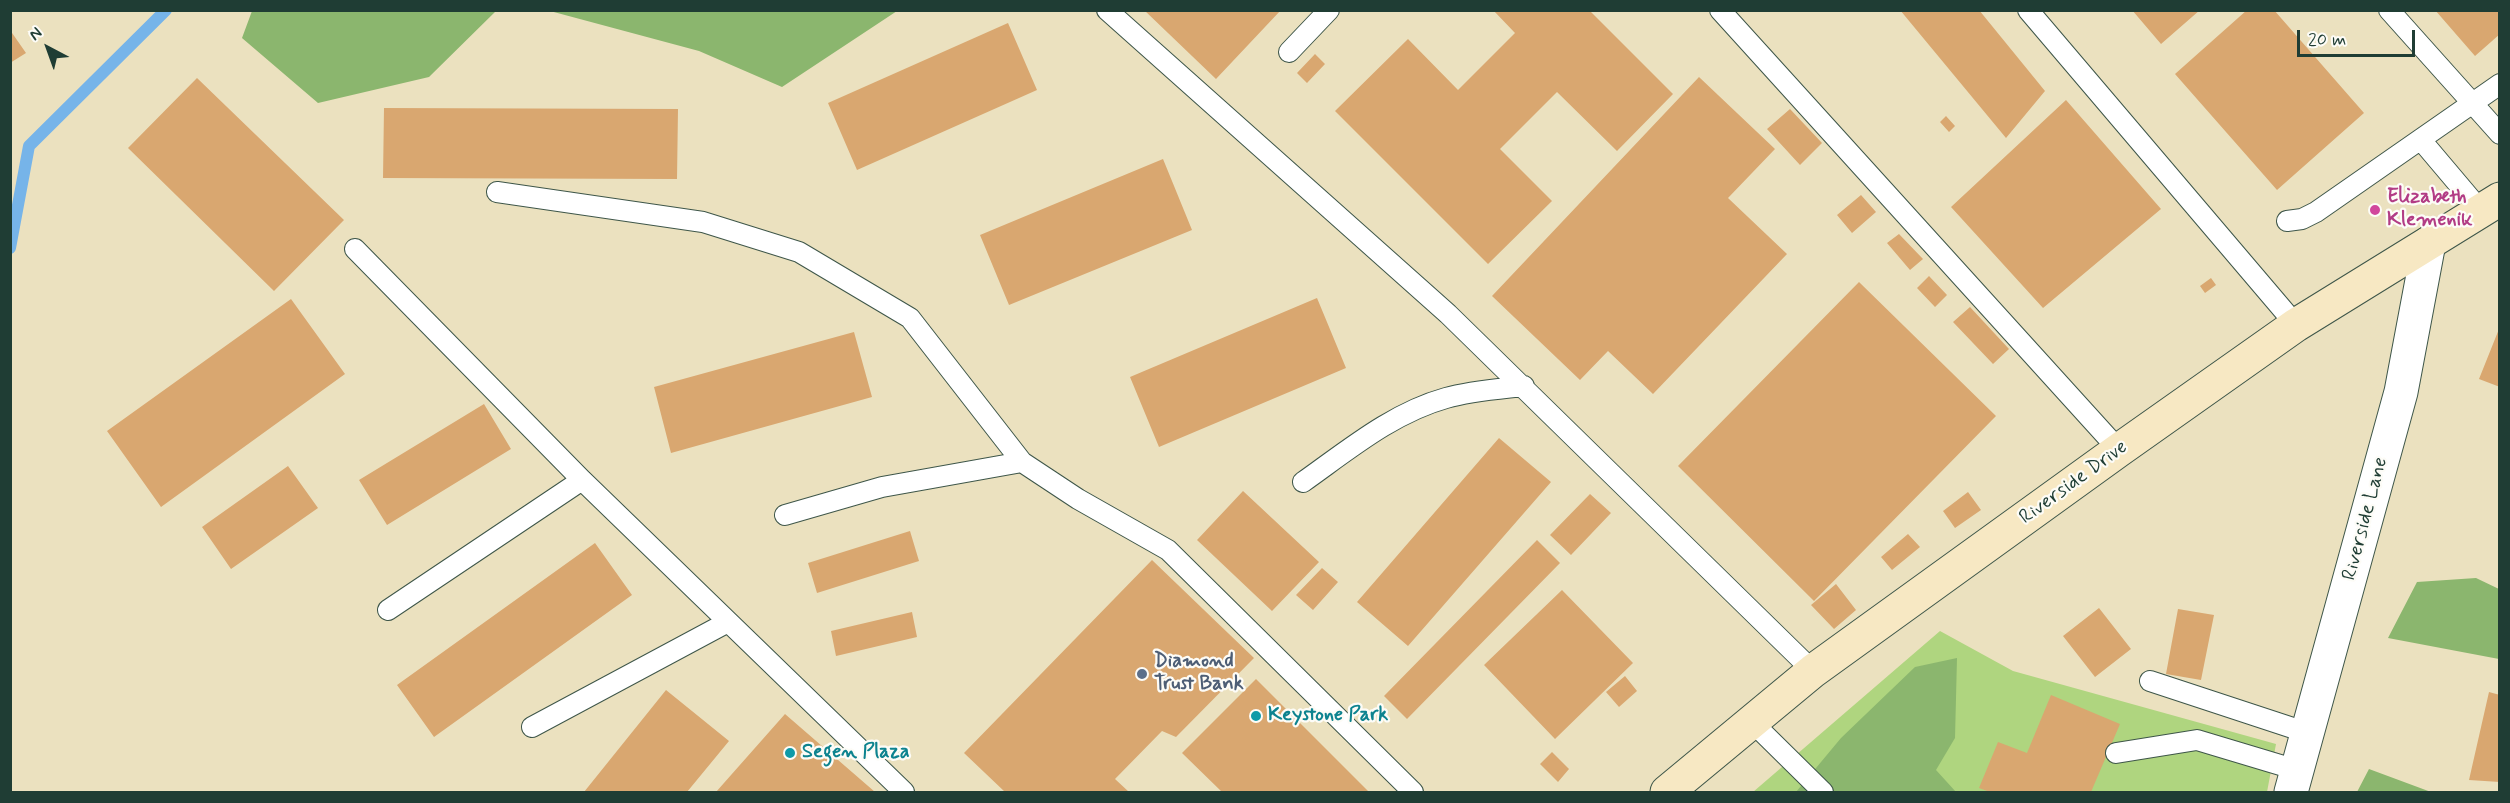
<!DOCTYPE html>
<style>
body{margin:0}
#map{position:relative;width:2510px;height:803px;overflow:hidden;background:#ebe1bf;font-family:Mynerve,sans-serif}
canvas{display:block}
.frame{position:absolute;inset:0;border:12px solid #1f3d34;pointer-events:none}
.north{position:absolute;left:18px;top:18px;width:60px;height:60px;-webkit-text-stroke:4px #fdfcf7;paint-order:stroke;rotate:319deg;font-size:16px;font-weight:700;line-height:24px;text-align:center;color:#1f3d34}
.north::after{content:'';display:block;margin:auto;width:21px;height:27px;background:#1f3d34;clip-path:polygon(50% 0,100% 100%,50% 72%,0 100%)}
.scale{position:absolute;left:2297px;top:30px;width:118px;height:27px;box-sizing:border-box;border:3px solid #1f3d34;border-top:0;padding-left:8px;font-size:18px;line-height:21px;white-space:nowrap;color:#1f3d34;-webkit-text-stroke:4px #fdfcf7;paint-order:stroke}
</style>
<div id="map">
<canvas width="2510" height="803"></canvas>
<div class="frame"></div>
<div class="north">N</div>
<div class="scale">20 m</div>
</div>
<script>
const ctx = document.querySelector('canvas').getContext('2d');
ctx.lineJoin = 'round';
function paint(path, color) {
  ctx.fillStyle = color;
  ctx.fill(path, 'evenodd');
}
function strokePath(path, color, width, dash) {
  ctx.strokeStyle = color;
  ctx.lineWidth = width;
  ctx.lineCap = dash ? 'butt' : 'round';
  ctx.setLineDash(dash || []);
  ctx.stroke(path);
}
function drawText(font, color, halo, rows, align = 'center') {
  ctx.font = font + ' Mynerve,sans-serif';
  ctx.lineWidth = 4.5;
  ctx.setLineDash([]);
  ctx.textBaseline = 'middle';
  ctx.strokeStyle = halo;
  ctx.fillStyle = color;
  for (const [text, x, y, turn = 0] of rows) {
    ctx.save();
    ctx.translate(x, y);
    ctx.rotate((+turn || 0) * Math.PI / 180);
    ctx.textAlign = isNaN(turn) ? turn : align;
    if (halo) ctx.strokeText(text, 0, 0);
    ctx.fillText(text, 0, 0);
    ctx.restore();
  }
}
const green = new Path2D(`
 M1940 631 2013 671 2276 744 2267 792H1753Z`);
const forest = new Path2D(`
 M252 11V10L496 11 429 77 318 103 242 38Z
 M550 11H897L782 87 699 51Z
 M2476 578 2499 589V659L2388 638 2417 582Z
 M1957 658 1955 738 1936 770 1956 792H1796L1841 738 1915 667Z
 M2369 769 2431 792H2357Z`);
const stream = new Path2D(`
 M10 248 29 146 166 10`);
const building = new Path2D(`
 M1144 10H1281L1216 79Z
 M1493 10H1589L1673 94 1617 151 1557 92 1500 149 1552 201 1488 264 1335 111 1408 39 1458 90 1515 33Z
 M1900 10H1979L2045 91 2006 138Z
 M2132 10H2200L2161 44Z
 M2247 10H2274L2364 113 2277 190 2175 74Z
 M2435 10H2500V34L2475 56Z
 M1008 23 1037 90 857 170 828 103Z
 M10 30 26 53 10 63Z
 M1315 54 1325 64 1307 83 1297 73Z
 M1699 77 1775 149 1728 198 1787 254 1653 394 1608 351 1580 380 1492 296Z
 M197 78 344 220 274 291 128 148Z
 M2066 100 2161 209 2043 308 1951 207Z
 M384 108 678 109 677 179 383 178Z
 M1790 109 1822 143 1800 165 1767 129Z
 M1946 116 1955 126 1949 132 1940 122Z
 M1163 159 1192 230 1009 305 980 235Z
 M1861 195 1876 212 1852 233 1837 215Z
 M1899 234 1923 259 1910 270 1887 243Z
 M1929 276 1947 295 1935 307 1917 288Z
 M2211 278 2216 285 2205 293 2200 286Z
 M1859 282 1996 416 1814 601 1678 466Z
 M1317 298 1346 368 1159 447 1130 377Z
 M291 299 345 374 161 507 107 431Z
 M1970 307 2009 349 1993 364 1953 322Z
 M2499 329H2500V387L2479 379Z
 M854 332 872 397 671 453 654 387Z
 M484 404 511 449 387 525 359 480Z
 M1499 438 1551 482 1408 646 1357 602Z
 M288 466 318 508 231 569 202 527Z
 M1243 491 1319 562 1272 611 1197 540Z
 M1968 492 1981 510 1955 528 1943 511Z
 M1590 494 1611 513 1571 555 1550 535Z
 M910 531 919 561 817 593 808 563Z
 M1908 534 1920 547 1892 570 1881 557Z
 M1537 540 1560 563 1407 719 1384 696Z
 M595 543 632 595 434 737 397 685Z
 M1152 560 1254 658 1176 737 1162 731 1115 779 1129 792H1005L964 753Z
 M1322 568 1338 582 1313 610 1296 595Z
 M1836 584 1856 610 1834 629 1811 605Z
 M1562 590 1633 663 1555 739 1484 665Z
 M2099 608 2131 649 2095 677 2063 636Z
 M2178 609 2214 615 2201 680 2166 674Z
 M912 612 917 637 836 656 831 631Z
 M1625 676 1637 691 1619 707 1606 692Z
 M1256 679 1369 792H1222L1182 753Z
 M666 690 729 741 687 792H584Z
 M2489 692 2500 695V782L2469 780Z
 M2051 695 2120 724 2091 792H1990L1979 788 1998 742 2027 753Z
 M785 714 875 792H716Z
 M1552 752 1569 769 1558 782 1540 764Z`);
const lane = new Path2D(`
 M1107 10 1448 314 1813 671
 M1720 10 2119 450
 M2028 10 2296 325
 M2389 10 2500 134
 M1289 52 1329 10
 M2421 140 2481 211
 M497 192 703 222 799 252 910 318 1022 462 1078 499 1168 550 1413 792
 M2287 221 2302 219 2316 212 2500 84
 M355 249 582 480 904 792
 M1303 482C1347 451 1392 413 1446 398 1470 391 1498 389 1524 386
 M785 515 882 487 1022 462
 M388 610 582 480
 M2150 681 2308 733
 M1752 722 1823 792
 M532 727 728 622
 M2116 753 2197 740 2297 770`);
const street = new Path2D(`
 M2291 792 2401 392 2429 243`);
const secondary = new Path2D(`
 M1667 792 1813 671 2119 450 2296 325 2500 199`);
const markers = [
 [2375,210,6,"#d1479c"],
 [1142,674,6,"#5c6f8a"],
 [1256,716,6,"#0f9aa8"],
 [790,753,6,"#0f9aa8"]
];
const hotelNames = [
 ["Elizabeth",2387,198],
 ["Klemenik",2387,221]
];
const streetNames = [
 ["Riverside Drive",2074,483,-36],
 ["Riverside Lane",2366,519,-75]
];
const serviceNames = [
 ["Diamond",1154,662],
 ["Trust Bank",1154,685]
];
const cultureNames = [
 ["Keystone Park",1268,716],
 ["Segen Plaza",802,753]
];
paint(green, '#afd57f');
paint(forest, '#8bb66e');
strokePath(stream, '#76b4e9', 12);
paint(building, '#d9a770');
strokePath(lane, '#3e5649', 22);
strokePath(street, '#3e5649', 35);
strokePath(secondary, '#3e5649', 35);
strokePath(lane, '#fff', 20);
strokePath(street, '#fff', 33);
strokePath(secondary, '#f7e8c3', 33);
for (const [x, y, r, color] of markers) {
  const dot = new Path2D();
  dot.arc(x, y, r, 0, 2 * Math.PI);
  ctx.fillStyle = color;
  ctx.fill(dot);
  strokePath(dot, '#fdfcf7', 2);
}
drawText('bold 20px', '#b23c85', '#fdfcf7', hotelNames, 'left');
drawText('20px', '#1f3d34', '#fdfcf7', streetNames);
drawText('bold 20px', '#4e5e75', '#fdfcf7', serviceNames, 'left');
drawText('bold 20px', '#0d838f', '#fdfcf7', cultureNames, 'left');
</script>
